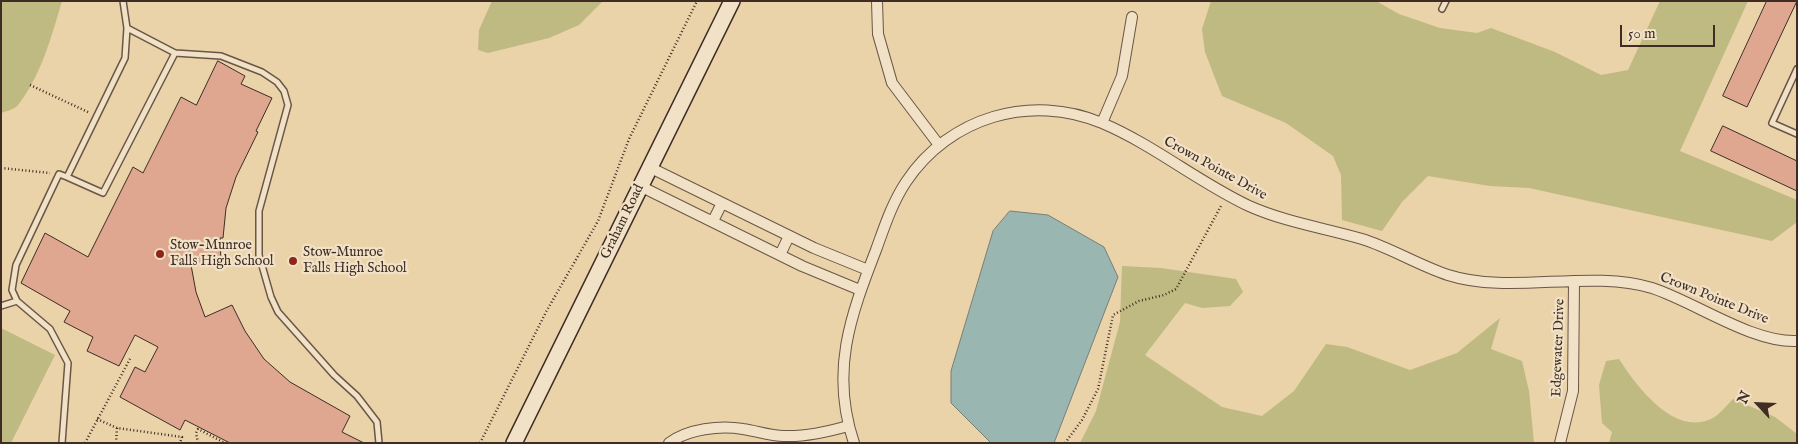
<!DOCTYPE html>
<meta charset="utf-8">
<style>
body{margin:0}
#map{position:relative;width:1798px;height:444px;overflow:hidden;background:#ead2a9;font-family:"IM FELL English",serif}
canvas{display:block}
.frame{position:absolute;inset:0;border:2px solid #3f2c25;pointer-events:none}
.north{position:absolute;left:1733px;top:379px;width:50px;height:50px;-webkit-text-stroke:4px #f1e2c7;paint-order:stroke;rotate:295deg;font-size:14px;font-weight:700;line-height:20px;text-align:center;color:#3f2c25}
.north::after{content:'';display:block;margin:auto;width:18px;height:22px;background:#3f2c25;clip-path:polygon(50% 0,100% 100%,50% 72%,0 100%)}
.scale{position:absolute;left:1620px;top:25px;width:95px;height:22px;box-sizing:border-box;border:2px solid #3f2c25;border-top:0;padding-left:6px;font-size:15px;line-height:18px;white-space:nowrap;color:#3f2c25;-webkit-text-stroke:4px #f1e2c7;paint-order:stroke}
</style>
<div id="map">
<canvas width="1798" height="444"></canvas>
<div class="frame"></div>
<div class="north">N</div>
<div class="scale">50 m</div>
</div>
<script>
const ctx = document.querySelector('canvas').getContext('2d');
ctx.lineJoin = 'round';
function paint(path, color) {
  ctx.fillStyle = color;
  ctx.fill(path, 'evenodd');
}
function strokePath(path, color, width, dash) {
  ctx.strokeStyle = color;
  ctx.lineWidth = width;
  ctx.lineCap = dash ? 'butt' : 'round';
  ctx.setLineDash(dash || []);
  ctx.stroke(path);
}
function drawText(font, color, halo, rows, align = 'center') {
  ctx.font = font + ' "IM FELL English",serif';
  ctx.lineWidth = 4.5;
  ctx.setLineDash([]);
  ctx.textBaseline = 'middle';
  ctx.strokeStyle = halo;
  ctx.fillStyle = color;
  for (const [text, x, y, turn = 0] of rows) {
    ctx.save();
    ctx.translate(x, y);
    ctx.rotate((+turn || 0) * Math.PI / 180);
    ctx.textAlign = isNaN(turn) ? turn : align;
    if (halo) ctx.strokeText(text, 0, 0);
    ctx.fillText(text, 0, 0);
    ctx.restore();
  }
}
const green = new Path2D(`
 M1 1H62C52 35 41 76 18 105 15 109 7 111 1 113Z
 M492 1H603L579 25 549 38 488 53 478 50 479 30Z
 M1211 1H1376L1399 14 1440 28 1477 33 1491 28 1555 52 1601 75 1628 70 1660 1H1748L1680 151 1797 200V222L1772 241 1529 188 1490 186 1428 176 1402 202 1382 231 1342 220 1341 175 1333 156 1286 123 1222 96 1205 52 1202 29Z
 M1122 266 1161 268 1236 279 1243 292 1230 306 1202 308 1185 303 1145 355 1222 407 1262 416 1294 391 1326 344 1347 347 1410 370 1457 353 1500 318 1491 349 1522 361 1529 391 1534 443H1080L1096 411 1120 322Z
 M1 328 55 355 11 443H1Z
 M1619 359C1637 387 1675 438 1713 418 1720 414 1727 405 1733 399L1775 417 1797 434V443H1609L1612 432 1602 423 1599 385 1606 361Z`);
const water = new Path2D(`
 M1010 211 1048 215 1104 247 1118 277 1054 443H991L951 403V371L993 231Z`);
const building = new Path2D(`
 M1767 1H1797L1747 107 1723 96Z
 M218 61 245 76 241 84 272 98 256 131 258 132 236 177 226 208 223 238H220L221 262 191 265 196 292 205 317 232 305 245 331 264 359 290 382 350 416 342 432 364 443H230L185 420 180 430 120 397 135 367 145 372 158 347 135 335 119 366 87 351 93 337 64 322 70 311 21 283 45 233 88 257 133 167 143 173 181 97 196 105Z
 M1723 126 1797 161V191L1711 151Z`);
const path = new Path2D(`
 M30 85 90 113
 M1 168 50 173
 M97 419 117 428
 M85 443 131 357
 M116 443 117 428 182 437 180 443
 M198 443 196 433 198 429 225 443
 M480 443 546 312 598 221 629 139 697 1
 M1065 443 1082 420 1098 389 1113 315 1139 301 1164 295 1176 289 1221 206`);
const lane = new Path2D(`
 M123 1 127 28 125 58 67 177 103 193 175 53 127 28
 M1442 9 1446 1
 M175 53 221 56 262 72 277 82 284 91 288 105 259 211V255L271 297 278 312 334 375 357 396 377 422 379 443
 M1797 69 1772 123 1797 134
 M1 306 17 301
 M62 443 68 363 50 329 17 301 12 290 16 265 59 174 67 177`);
const street = new Path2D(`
 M877 1 878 34 892 83 939 145
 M1102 123 1122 76 1132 17
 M649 167 814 248 868 270
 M640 186 802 266 860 290
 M713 221 722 203
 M780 255 789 236
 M669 443C688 429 720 425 743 429 757 431 770 436 784 436 806 437 827 432 848 426
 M854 443C830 372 850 317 876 250 884 228 892 203 906 182 949 117 1031 93 1102 123 1154 145 1198 182 1249 206 1285 222 1324 228 1362 239 1391 248 1418 265 1448 275 1510 295 1589 269 1652 288 1695 302 1752 343 1797 341
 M1560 443 1573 391 1574 282`);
const secondary = new Path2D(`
 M514 443 732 1`);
const markers = [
 [160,254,5,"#8f2418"],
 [293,261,5,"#8f2418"]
];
const streetNames = [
 ["Crown Pointe Drive",1215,169,29],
 ["Graham Road",623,222,-64],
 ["Crown Pointe Drive",1714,299,22],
 ["Edgewater Drive",1559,348,-88]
];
const poiNames = [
 ["Stow-Munroe",170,246],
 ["Falls High School",170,262],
 ["Stow–Munroe",303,253],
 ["Falls High School",303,269]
];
paint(green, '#bfba82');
paint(water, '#9ab6b0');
strokePath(water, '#767f78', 1);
paint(building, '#dfa78f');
strokePath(building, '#3f2c25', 1);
strokePath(lane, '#6a5646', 8);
strokePath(street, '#6a5646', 12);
strokePath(secondary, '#3f2c25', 18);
strokePath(path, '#3f2c25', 2.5, [1, 2.5]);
strokePath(lane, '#f1e2c7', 5);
strokePath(street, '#f1e2c7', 10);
strokePath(secondary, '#f1e2c7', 15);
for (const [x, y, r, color] of markers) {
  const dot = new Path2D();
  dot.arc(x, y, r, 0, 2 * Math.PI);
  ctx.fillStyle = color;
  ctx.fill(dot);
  strokePath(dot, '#f1e2c7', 2);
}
drawText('14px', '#3f2c25', '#f1e2c7', streetNames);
drawText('14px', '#3f2c25', '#f1e2c7', poiNames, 'left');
</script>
